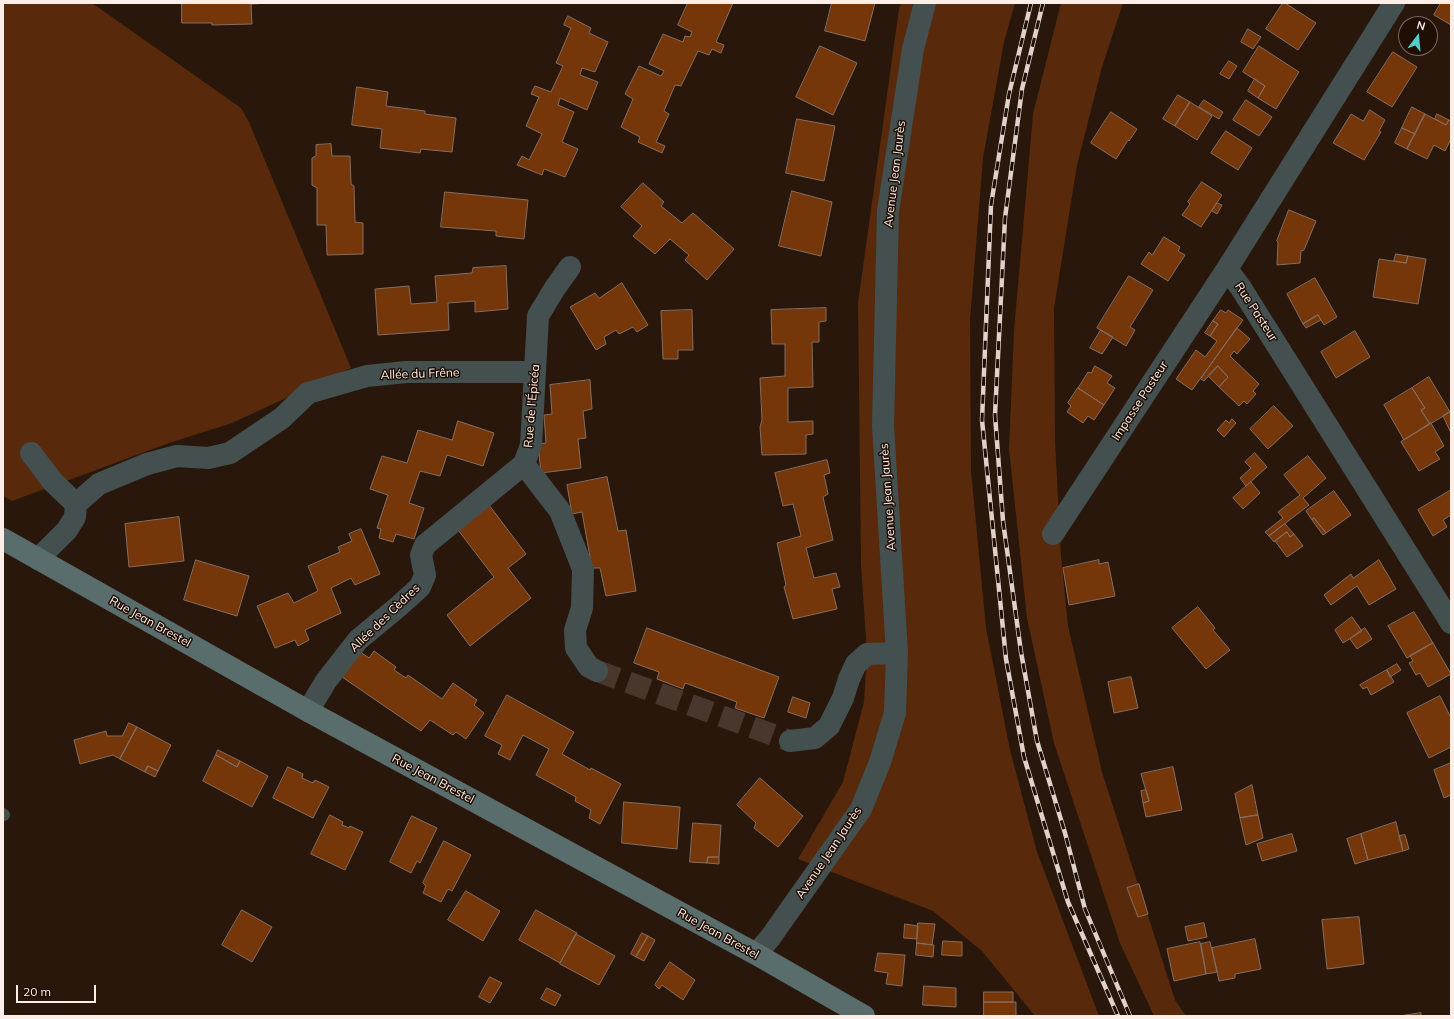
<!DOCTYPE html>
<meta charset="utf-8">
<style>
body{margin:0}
#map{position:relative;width:1454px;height:1019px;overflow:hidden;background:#29170c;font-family:Mulish,sans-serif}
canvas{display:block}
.frame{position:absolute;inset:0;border:4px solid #fdefe8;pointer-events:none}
.north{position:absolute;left:1398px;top:16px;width:40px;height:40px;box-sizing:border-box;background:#1f0e04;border:1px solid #78685f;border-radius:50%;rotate:16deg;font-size:11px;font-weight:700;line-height:16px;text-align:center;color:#fdefe8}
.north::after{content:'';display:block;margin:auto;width:14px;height:18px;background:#53cdc9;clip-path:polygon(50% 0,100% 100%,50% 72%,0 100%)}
.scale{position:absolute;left:16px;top:985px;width:80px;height:18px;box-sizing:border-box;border:2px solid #fdefe8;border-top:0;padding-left:5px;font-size:12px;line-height:14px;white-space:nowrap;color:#fdefe8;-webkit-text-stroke:3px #1f0e04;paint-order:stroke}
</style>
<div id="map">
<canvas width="1454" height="1019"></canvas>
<div class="frame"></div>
<div class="north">N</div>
<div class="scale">20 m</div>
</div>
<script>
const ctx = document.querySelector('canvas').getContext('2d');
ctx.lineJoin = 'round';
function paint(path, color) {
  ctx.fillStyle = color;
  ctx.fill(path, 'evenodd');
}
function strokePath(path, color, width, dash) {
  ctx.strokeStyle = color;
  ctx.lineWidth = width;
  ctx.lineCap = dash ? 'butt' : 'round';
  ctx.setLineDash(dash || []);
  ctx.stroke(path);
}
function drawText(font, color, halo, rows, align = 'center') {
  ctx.font = font + ' Mulish,sans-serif';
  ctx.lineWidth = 3;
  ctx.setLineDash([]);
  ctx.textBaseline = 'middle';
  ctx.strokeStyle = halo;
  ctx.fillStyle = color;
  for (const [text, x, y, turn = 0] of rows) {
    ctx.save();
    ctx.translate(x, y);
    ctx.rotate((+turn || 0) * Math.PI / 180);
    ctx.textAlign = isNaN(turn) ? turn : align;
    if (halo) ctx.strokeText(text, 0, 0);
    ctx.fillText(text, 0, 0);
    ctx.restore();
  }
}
const green = new Path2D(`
 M3 3H92L241 108 249 122 351 368 232 423 169 443 12 501 3 496Z
 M901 3H1015L1004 42 983 158 970 320 971 471 986 628 1010 750 1037 852 1099 1016H1035L982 951 933 911 798 859 843 782 864 702 867 654 861 564 858 303 899 9Z
 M1061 3H1123L1102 67 1077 165 1054 308 1055 441 1061 556 1068 626 1102 772 1175 1000 1186 1016H1154L1120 943 1054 743 1027 618 1009 449 1014 331 1033 114Z`);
const building = new Path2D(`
 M182 3H270L251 4 252 24 212 25V23H182Z
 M688 3H733L716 42 724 45 721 53 712 49 709 55 698 51 681 86 675 85 664 111 669 114 656 142 665 146 662 153 638 142 640 137 621 127 633 99 625 94 639 66 661 76 664 71 649 64 663 34 683 42 685 36 690 37 692 32 678 25Z
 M832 3H875L865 41 825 31Z
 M1283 3H1285L1316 23 1298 50 1266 29Z
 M1441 3H1451V25L1434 15Z
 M568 16 591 28 589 33 608 42 595 72 582 68 580 75 598 82 587 110 560 98 558 105 574 112 562 142 578 149 565 177 544 169 542 175 517 165 522 156 529 160 542 134 526 126 539 97 531 94 535 86 551 92 563 66 556 63 571 28 564 25Z
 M1248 29 1261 37 1253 49 1241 42Z
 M820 46 857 63 833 115 796 97Z
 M1259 46 1299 72 1276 109 1258 98 1265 86 1243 72Z
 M1393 52 1417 67 1392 107 1367 92Z
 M1229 61 1237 66 1229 79 1220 74Z
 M1255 79 1265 86 1258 98 1248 91Z
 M357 87 388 92 386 106 425 111V114L456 118 452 152 421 149 420 153 380 148 382 129 352 125Z
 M1178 95 1190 102 1175 126 1163 119Z
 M1204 100 1223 112 1219 119 1199 107Z
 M1246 100 1272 117 1259 136 1233 120Z
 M1190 102 1212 116 1197 140 1175 126Z
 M1412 107 1425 114 1415 134 1402 128Z
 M1370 110 1385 120 1379 131 1381 132 1364 160 1333 143 1351 114 1363 121Z
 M1111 112 1137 129 1129 141 1128 140 1116 159 1091 143Z
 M1425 114 1446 125 1449 120 1451 121V139L1445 151 1434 145 1427 159 1407 149Z
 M1437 114 1449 120 1446 125 1435 119Z
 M797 119 835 126 824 181 786 173Z
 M1402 128 1415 134 1407 149 1395 143Z
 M1226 131 1252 148 1238 170 1211 153Z
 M331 144 332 156H350L351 184 354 186 355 222 363 223V254L327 255 326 225H317V188L312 185V158L316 156V145Z
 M1202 182 1222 195 1201 227 1182 215 1190 204 1188 202Z
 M643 183 664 202 661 206 682 223 693 213 734 249 707 280 685 260 689 255 670 239 655 254 633 236 642 226 621 207Z
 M792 191 832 202 821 256 779 246Z
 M445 192 528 200 524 239 496 236V231L441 227Z
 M1217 203 1222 205 1217 214 1212 211Z
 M1289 210 1316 221 1304 250 1301 251 1300 263 1277 265 1278 242 1277 241Z
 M1164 237 1180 247 1178 251 1185 255 1168 281 1141 264 1149 252 1152 255Z
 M1396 254 1408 256 1406 263 1394 261Z
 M1408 256 1426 259 1418 304 1373 297 1379 259 1406 263Z
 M506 266 508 309 475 312V301L448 303 449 330 378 335 375 289 409 286 411 304 437 302 435 276 472 273 473 268Z
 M1129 276 1153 290 1130 327 1135 330 1126 346 1097 328Z
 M1315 278 1337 317 1324 325 1318 315 1303 324 1287 294Z
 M622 283 648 325 637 332 633 327 619 334 616 330 604 337 606 344 596 350 570 307 595 293 599 298Z
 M826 308V321L819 322V342H812L813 387 788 388V422L813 421V434L806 435V454L762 455 760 427 762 420 760 378 785 376V344H772L771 310Z
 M692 310 693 350H678V359H663L661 311Z
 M1221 310 1226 313 1228 310 1243 320 1192 390 1176 379 1196 350 1205 357 1217 341 1210 336 1218 324 1213 321Z
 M1318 315 1321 320 1306 328 1303 324Z
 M1213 321 1218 324 1210 336 1205 333Z
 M1237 328 1250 339 1237 354 1234 351 1230 356 1259 384 1253 391 1256 394 1247 404 1244 401 1239 406 1219 387 1228 377 1218 366 1204 381 1201 379Z
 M1101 330 1113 337 1102 354 1090 348Z
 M1355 331 1370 357 1336 378 1321 352Z
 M1095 366 1112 376 1107 383 1115 388 1104 405 1078 388 1088 372 1091 373Z
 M1218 366 1228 377 1219 387 1208 376Z
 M1429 377 1450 412 1430 424 1421 410 1425 408 1412 388Z
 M590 380 592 409 583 411 586 438 578 439 581 468 541 473 538 444 546 443 544 415 552 414 550 385Z
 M1078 388 1104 405 1094 420 1088 416 1083 423 1067 412 1071 406 1068 403Z
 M1412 388 1425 408 1421 410 1430 424 1404 440 1384 405Z
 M1274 406 1293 426 1268 449 1250 429Z
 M1451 411V433L1443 416Z
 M1232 419 1236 423 1224 437 1217 430 1226 420 1229 423Z
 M458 421 494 433 483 466 447 455 440 476 420 471 409 503 424 508 414 539 396 534 393 542 379 538 381 529 377 528 388 495 370 489 382 456 407 463 418 430 452 440Z
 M1431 423 1444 446 1435 452 1440 459 1419 471 1401 442Z
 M1255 453 1267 467 1246 486 1240 478 1251 468 1245 462Z
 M1308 456 1326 478 1303 498 1309 505 1269 536 1265 532 1283 518 1278 512 1300 495 1284 475Z
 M827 460 830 473 824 475 828 494 823 497 833 540 806 548 814 578 836 573 840 587 832 589 837 609 793 619 784 587 786 585 777 543 801 536 793 504 783 506 775 473Z
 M607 477 618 531 626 530 636 591 606 596 600 568H592L582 512 572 514 567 485Z
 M1251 482 1260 493 1243 509 1233 498Z
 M1451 490V515L1443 520 1447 527 1433 536 1418 510Z
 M1334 491 1351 515 1326 533 1314 518 1312 520 1306 511Z
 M489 505 526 554 508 568 531 598 470 646 447 615 494 577 458 530Z
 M179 517 184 561 129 567 125 524Z
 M1314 518 1326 533 1323 535 1312 520Z
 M1285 524 1294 534 1290 537 1287 532 1274 542 1269 536Z
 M361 529 380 574 355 585 351 578 331 588 341 613 305 630 309 640 298 646 295 640 275 648 257 606 288 593 294 603 318 591 308 566 340 552 338 547 352 541 349 534Z
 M1287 532 1290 537 1294 534 1303 546 1287 557 1275 541Z
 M196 560 249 576 237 616 184 600Z
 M1099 560V564L1108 562 1115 596 1069 605 1063 568Z
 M1379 560 1396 589 1369 605 1357 586 1331 605 1324 595 1351 574 1353 578Z
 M1198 607 1215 628 1213 630 1230 650 1206 669 1172 628Z
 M1414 612 1433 643 1407 658 1388 626Z
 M1352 617 1362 631 1343 643 1335 630Z
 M647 628 779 677 764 718 735 708 737 702 685 683 683 689 657 679 659 672 634 663Z
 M1365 628 1372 639 1357 649 1350 639Z
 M1433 643 1451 674 1428 687 1420 673 1416 675 1409 663 1413 661 1410 656Z
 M359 651 369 658 374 651 396 667 394 670 406 678 408 675 442 699 453 683 477 700 474 705 484 713 466 739 456 732 453 735 430 720 421 731 342 677Z
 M1397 664 1401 670 1390 677 1387 670Z
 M1387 670 1394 682 1371 695 1367 687 1363 689 1360 685Z
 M1131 677 1138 708 1114 713 1108 682Z
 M507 695 574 732 562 754 590 770 591 768 621 784 600 824 589 818 591 810 575 801 576 797 536 775 549 749 523 735 510 760 498 754 502 745 485 736Z
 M1440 696 1451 718V747L1429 758 1407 713Z
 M793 697 810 703 806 718 788 712Z
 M129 723 137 727 120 759 113 755 80 764 74 740 106 731 107 736H122Z
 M137 727 171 745 158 771 148 766 145 772 120 759Z
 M218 750 240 761 237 767 216 755Z
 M216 755 237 767 240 761 268 776 252 807 203 781Z
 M1451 763V795L1444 798 1434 770Z
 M148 766 158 771 155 777 145 772Z
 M288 767 303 774 302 778 313 783 315 780 329 787 313 818 273 798Z
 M1173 767 1182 810 1146 817 1143 803 1149 801 1141 774Z
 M760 778 803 816 778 847 754 828 756 823 737 805Z
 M1252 785 1258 815 1240 818 1235 794Z
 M1146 790 1149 801 1143 803 1141 791Z
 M624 802 680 807 677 849 622 843Z
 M330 815 343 822 342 825 349 828 350 826 363 832 345 870 311 854Z
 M1258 815 1263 838 1246 845 1240 818Z
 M412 816 437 828 420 863 417 861 411 873 390 862Z
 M1396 822 1403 851 1368 860 1361 834Z
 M693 823 721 825 719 857H708L707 863 690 862Z
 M1292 834 1297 851 1262 861 1257 844Z
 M1361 834 1368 860 1355 864 1347 839Z
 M1405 835 1409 849 1403 851 1399 836Z
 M444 841 471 855 452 891 448 889 441 902 423 893 426 886 423 883Z
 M708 857H719V864L707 863Z
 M1139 884 1148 914 1138 917 1127 888Z
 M466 891 500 911 483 941 448 920Z
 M242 910 272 927 252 962 222 945Z
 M536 910 577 933 560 963 519 940Z
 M1359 917 1364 964 1327 969 1322 920Z
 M918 923 935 924 932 945 917 943Z
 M1204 923 1207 937 1188 941 1185 927Z
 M905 924 918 926 917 939 904 938Z
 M642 933 648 936 636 957 631 954Z
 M576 934 615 956 599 985 560 964Z
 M648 936 655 940 644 961 636 957Z
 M1255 939 1261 969 1235 974V978L1219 981 1212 948Z
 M943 941 962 942V956L942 955Z
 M1200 942 1206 974 1174 981 1167 949Z
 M1210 942 1217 972 1206 974 1201 944Z
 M917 943 934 945 933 957 916 955Z
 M878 953 905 955 902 986 886 984 888 973 875 971Z
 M670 962 695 980 683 1000 662 985 659 989 655 985Z
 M490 977 502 983 490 1003 479 997Z
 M924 986 956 988V1007L923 1005Z
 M547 988 561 995 555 1006 541 999Z
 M984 992H1013V1002H984Z
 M984 1002H1016V1016H984Z
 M1421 1013V1016H1400Z`);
const streetTunnel = new Path2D(`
 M597 671 790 741`);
const lane = new Path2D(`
 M3 814 4 815`);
const street = new Path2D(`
 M1394 3 1227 269 1241 288 1451 623
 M31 453 53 482 76 504 75 517 67 530 38 559
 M524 464 560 511 583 569 582 608 575 630 576 648 589 667 597 671
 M76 504 99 484 147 464 177 456 208 458 230 453 282 418 308 393 367 376 406 372H535
 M1053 534 1227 269
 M308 711 326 681 358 640 399 606 420 587 425 575 421 555 425 545 524 464 531 445 538 316 555 288 570 267
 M790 741 815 738 829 726 843 698 849 679 856 664 867 654 897 653
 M756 954 770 938 861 809 880 762 895 713 897 653 883 426 888 211 913 49 925 3`);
const secondary = new Path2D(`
 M3 539 308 711 756 954 864 1016`);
const rail = new Path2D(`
 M1031 3 1009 94 991 205 982 420 1006 659 1024 757 1068 902 1118 1016
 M1043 3 1022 89 1005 218 995 415 1003 521 1021 652 1037 741 1065 833 1085 909 1130 1016`);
const streetNames = [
 ["Avenue Jean Jaurès",895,174,-83],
 ["Rue Pasteur",1256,312,57],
 ["Allée du Frêne",420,374,-2],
 ["Impasse Pasteur",1140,401,-57],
 ["Rue de l'Épicéa",532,406,-85],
 ["Avenue Jean Jaurès",888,497,-94],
 ["Allée des Cèdres",385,618,-44],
 ["Rue Jean Brestel",150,622,29],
 ["Rue Jean Brestel",433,779,28],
 ["Avenue Jean Jaurès",829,853,-56],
 ["Rue Jean Brestel",718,934,29]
];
paint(green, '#582a0b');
paint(building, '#75370a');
strokePath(building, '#856e61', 1);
strokePath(streetTunnel, '#49372d', 22, [22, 11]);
strokePath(lane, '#43504f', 12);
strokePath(street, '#43504f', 22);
strokePath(secondary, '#596d6c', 22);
strokePath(rail, '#e0d1ca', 4.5);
strokePath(rail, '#1f0e04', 3, [9]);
drawText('12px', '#fdefe8', '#1f0e04', streetNames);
</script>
